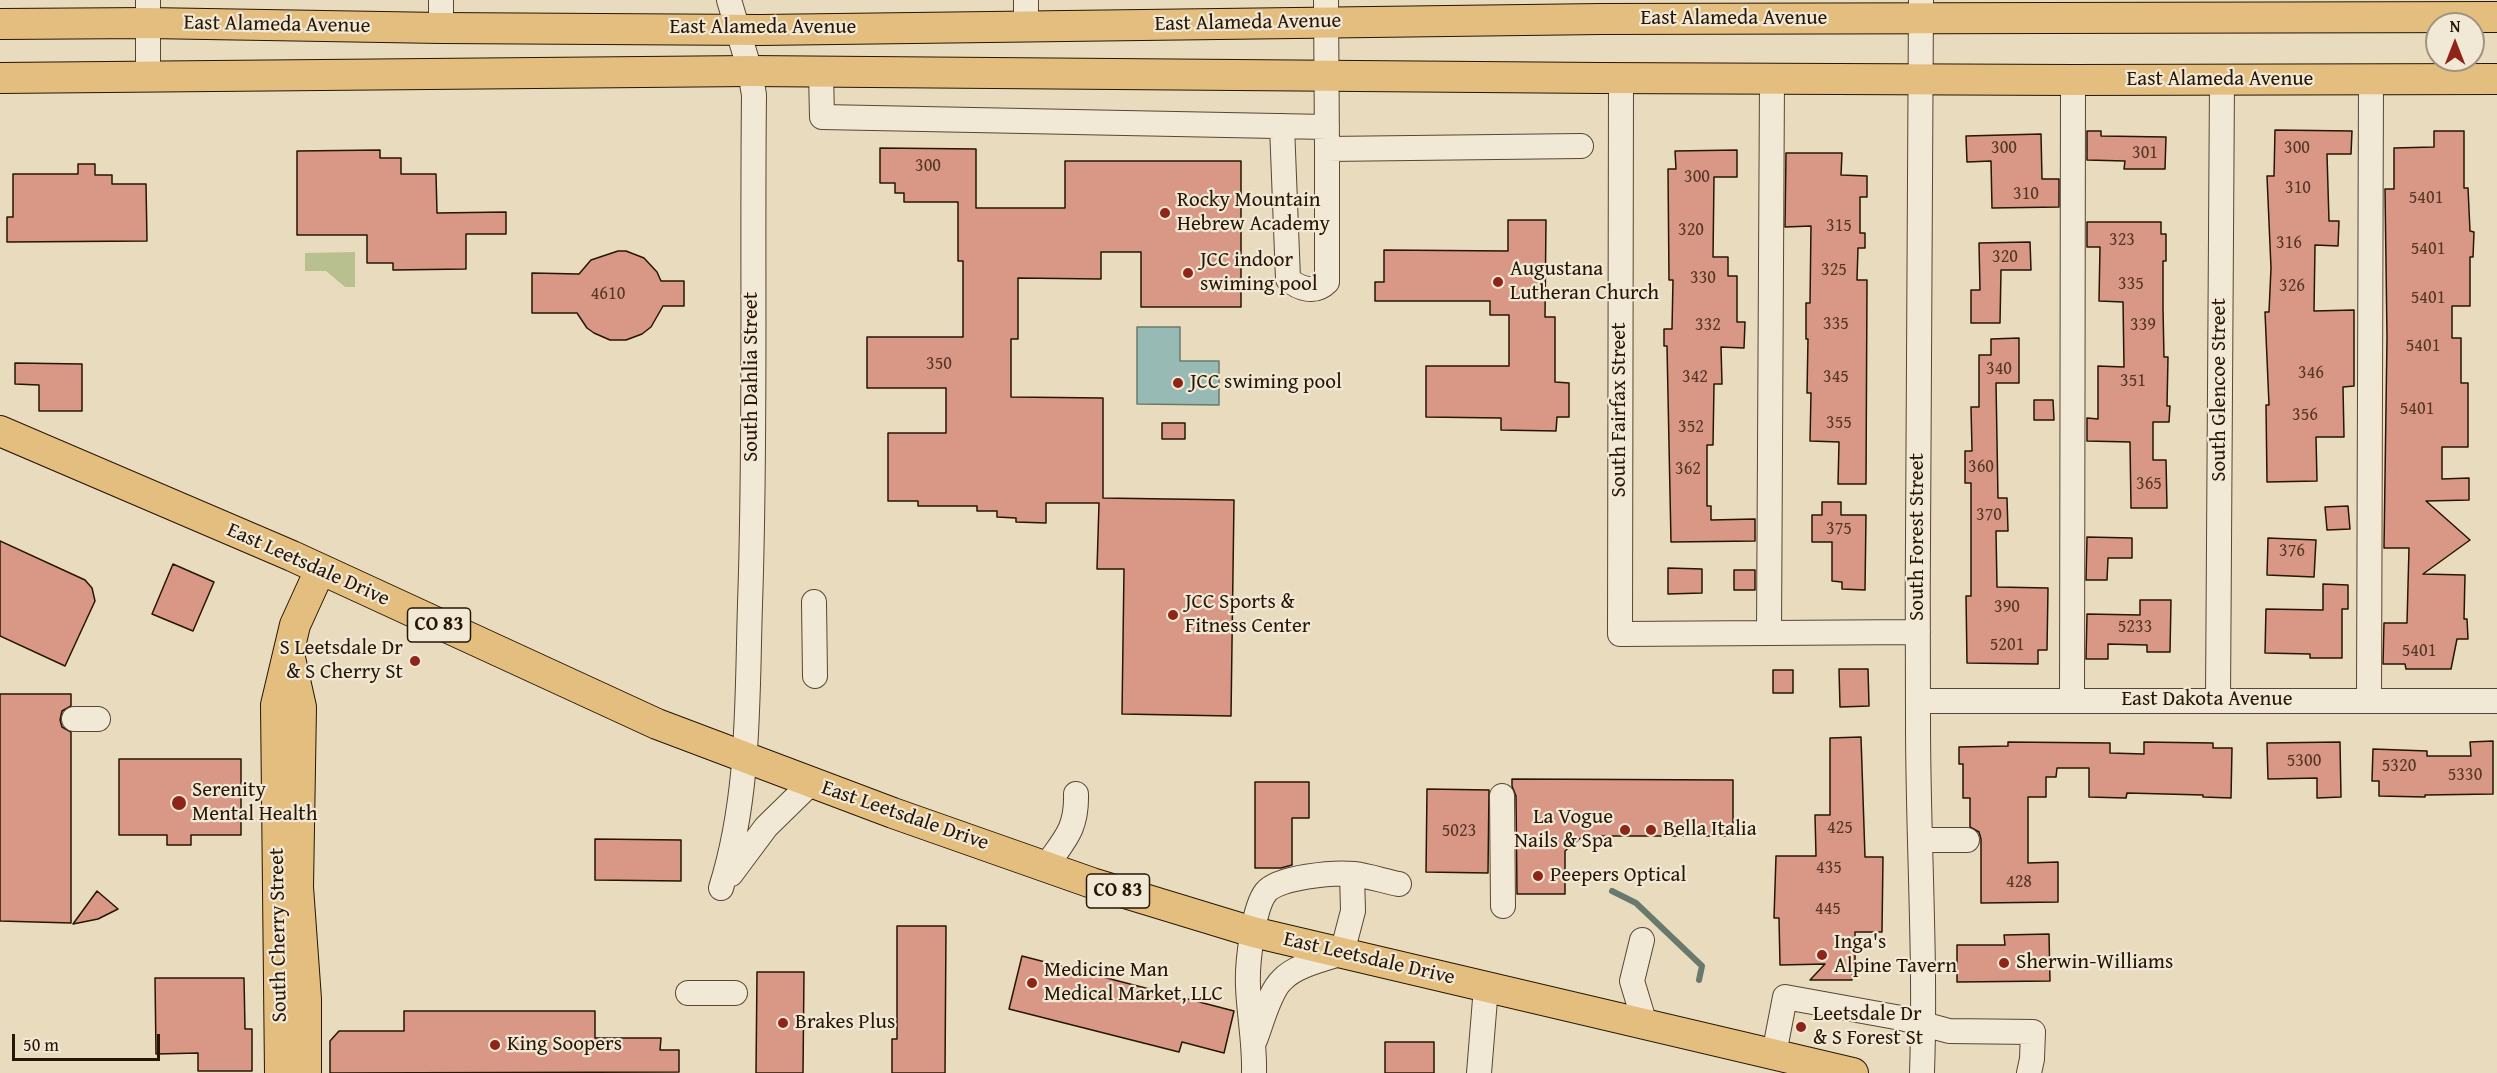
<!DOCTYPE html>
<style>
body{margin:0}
#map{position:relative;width:2497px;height:1073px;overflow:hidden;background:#e9dbbe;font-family:"Gentium Book Plus",serif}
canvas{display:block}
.north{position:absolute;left:2425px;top:12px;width:60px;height:60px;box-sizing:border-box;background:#f1e8d5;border:2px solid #a09481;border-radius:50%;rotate:0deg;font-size:16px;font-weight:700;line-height:24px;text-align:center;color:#271603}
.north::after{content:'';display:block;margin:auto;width:21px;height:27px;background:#8f2418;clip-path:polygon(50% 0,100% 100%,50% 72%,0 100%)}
.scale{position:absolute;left:12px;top:1034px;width:148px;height:27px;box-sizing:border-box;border:3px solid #271603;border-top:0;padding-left:8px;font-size:18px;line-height:21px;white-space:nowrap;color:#271603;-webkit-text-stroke:4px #f1e8d5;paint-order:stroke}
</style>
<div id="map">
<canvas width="2497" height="1073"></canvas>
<div class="north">N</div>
<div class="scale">50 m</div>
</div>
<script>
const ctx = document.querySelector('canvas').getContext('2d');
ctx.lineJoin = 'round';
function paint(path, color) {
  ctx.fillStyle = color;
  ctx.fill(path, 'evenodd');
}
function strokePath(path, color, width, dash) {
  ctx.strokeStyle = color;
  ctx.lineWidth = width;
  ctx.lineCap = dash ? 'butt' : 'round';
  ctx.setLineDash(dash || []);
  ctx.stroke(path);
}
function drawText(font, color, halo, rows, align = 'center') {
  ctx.font = font + ' "Gentium Book Plus",serif';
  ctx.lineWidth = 4.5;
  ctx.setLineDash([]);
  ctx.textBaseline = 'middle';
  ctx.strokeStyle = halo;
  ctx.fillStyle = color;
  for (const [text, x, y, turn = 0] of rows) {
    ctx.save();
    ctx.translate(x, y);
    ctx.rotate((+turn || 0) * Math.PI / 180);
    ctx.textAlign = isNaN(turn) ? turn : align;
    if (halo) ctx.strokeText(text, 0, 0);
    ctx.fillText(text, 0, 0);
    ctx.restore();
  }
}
const green = new Path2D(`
 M355 252V287H345L326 271H305V253Z`);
const water = new Path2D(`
 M1137 327H1180V361H1219V405L1137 404Z`);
const stream = new Path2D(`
 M1612 891 1636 903 1702 966 1699 980`);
const building = new Path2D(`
 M2275 130 2352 131 2351 154H2327L2329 221H2339L2338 246 2315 245 2314 311 2354 310V386L2343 387 2344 437H2316L2317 481 2267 482 2266 405H2269L2265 312H2269L2271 268 2267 176H2274Z
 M2087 131H2101V136L2166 137 2165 169H2124L2125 161 2087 160Z
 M2434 131H2464V188H2468L2470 231 2474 232 2473 257H2470V306H2452V338H2461V383H2468V447H2442V479L2469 478V500L2426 501 2470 540 2423 574 2465 575 2464 619H2467L2468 639H2457L2451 669H2406L2405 664H2383L2384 623H2407L2409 548H2384L2387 338 2385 189H2394V148L2434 147Z
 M2041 134 2042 179H2059V207L1992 208 1991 161 1967 162 1966 136Z
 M880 148 976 149V208H1065V161H1241V307H1141V252H1101V279L1018 278V339H1011V397L1103 398V498L1234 500 1231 716 1122 714 1124 569H1097L1099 503H1046V523L1016 522V518L997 517V511H977V506H918V501H888V433H946V388H867V337H963V261H958V202H904V193H895V183H880Z
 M380 150V158H401V174H436L437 213 506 212V234H466V269L393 270V263H367V235H297V151Z
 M1737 150V177H1714L1713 257H1728V276H1737V322H1745L1744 348 1721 347 1722 384H1714L1713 445H1707V506H1711V520L1755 519V541L1671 542 1667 346H1664V329H1672L1673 280H1669L1668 169H1676L1675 151Z
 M1786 153H1842L1841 175 1867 176V197H1860V233H1865V248H1858L1857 280H1867L1866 484H1838L1839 442 1810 441 1811 393H1807L1808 339H1806V303H1810L1811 226 1785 227Z
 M78 164H95V175H112V184H146L147 241 7 242V217H13V174H78Z
 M1508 220H1546L1545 317H1555V382L1569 383V417H1557L1556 431 1501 430V418L1426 417V366H1509V315H1490V301H1375V282H1384V250L1508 251Z
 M2087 222H2161V234H2166V261H2163V309L2164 357H2168L2167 406H2170L2169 422H2153V460H2166L2167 508H2131L2130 442 2087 441V418L2098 419V366L2124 367 2123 302 2099 301 2100 247H2087Z
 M2030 242 2031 270H2001L2000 323H1971V290H1980L1979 243Z
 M618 251H626L644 258 657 272 661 281H684V306H663L651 327 642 334 626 340H610L594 333 587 328 577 313H532V273L579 274 591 260Z
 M2019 338V383H1996L1998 498H2007L2008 531H1996L1997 587 2048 588 2047 650H2038V664L1967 663 1966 596H1971V483H1965V451H1972L1971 407H1979V355H1991V339Z
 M15 363 82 364V411H39V385L15 384Z
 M2034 400H2053L2054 420H2034Z
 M1162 423H1185V439H1162Z
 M1822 502H1841V515H1866L1865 590 1842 589V582L1832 581V542H1812V515H1822Z
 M2348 506 2350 529 2327 530 2325 507Z
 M2087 537 2132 538V558H2108L2107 580H2086Z
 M2268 538 2316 540 2314 577 2267 575Z
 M0 541 85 580 92 588 95 601 65 666 0 636Z
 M173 564 214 582 193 631 152 614Z
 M1668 568 1702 569V593L1668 594Z
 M1734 570H1755V590H1734Z
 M2323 584 2348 585V609H2342V658H2310V654L2265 653 2266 609 2323 610Z
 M2140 600H2171L2170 652H2147V645L2108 644V659H2086L2087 614 2140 615Z
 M1839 669H1868L1869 706 1840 707Z
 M1773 670H1793V693H1773Z
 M0 694H71V706L62 711 60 720 62 727 71 732V923L0 921Z
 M1861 737 1865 857H1883L1882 932H1855V965H1852V980H1810L1825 964 1780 965 1779 918H1774L1776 856H1816L1815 815H1830V738Z
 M2493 741V794L2425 795V797L2379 796V781H2372L2373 749 2427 751V756H2471L2470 742Z
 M2008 742 2110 743V753L2144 754V742L2213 743V748H2232L2231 798 2203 797V795L2127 793 2126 798 2089 797V768H2057L2056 777H2046V797H2028V863L2058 862V902L1981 903V839L1979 832 1970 827V798H1963V764H1959V747L2008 746Z
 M2340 742 2341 797 2317 798V778L2268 779 2267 743Z
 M119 759H241V835H191V845H167V835H119Z
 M1512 779 1733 780V836H1583L1565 851V894H1517L1516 796 1512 786Z
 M1255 782H1309V818H1292V865L1281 868H1255Z
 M1427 789 1489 790 1488 873 1426 872Z
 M595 839 681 840V881L595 880Z
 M97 891 118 909 98 919 73 924Z
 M897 926H946L945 1073H892V1039H897Z
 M2049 934 2050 981 1957 982V945H2005L2004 935Z
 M1022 956 1234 1011 1224 1053 1182 1042 1179 1052 1009 1009Z
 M757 972H804L803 1073H756Z
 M155 978H244L245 1029H252V1071H198V1053L156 1054Z
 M404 1011H595V1038H661L660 1050H679V1072L330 1073V1041L339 1031H404Z
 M1385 1042H1434V1073H1385Z`);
const minor = new Path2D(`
 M148 0V76
 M441 0V28
 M1326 0 1327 149 1581 146
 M1921 0C1919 241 1917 482 1918 723 1918 839 1926 956 1922 1073
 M1026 25V0
 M821 72 822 117 1327 127
 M1621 78 1620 634 1918 632
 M1282 126 1288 279C1299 289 1315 294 1327 282V149
 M814 602 815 676
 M1769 633 1772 79
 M2218 699 2222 80
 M2072 700 2073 80
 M2369 700 2371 79
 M1918 701H2497
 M74 719H98
 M1502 796 1503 906
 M1920 840H1967
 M1046 866C1065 839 1077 829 1076 794
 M731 874 766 827 811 783
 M721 888C750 796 747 699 750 604 756 434 752 264 754 95L750 71 729 0
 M1642 940 1632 981 1645 1024
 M688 993H735
 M1255 1040C1262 1023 1269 992 1282 980 1296 965 1323 960 1342 953L1353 911 1352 874
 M1774 1054 1785 997 1901 1018 1949 1031 2033 1032 2032 1059 2029 1073
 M1254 1073C1255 1044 1249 1015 1248 986 1247 965 1253 908 1266 892 1278 877 1334 872 1354 874 1369 876 1384 881 1399 884
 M1479 1073 1486 987`);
const major = new Path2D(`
 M0 24 148 23 441 28 760 30 1601 19 2497 17
 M0 78 750 71 1600 78 2073 80 2497 79
 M0 431 292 556 657 724 893 813 1092 883 1253 932 1853 1073
 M290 658 301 707 298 887 306 999V1073
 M280 1073 276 705 295 625 320 570`);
const markers = [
 [1165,213,6,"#8f2418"],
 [1188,273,6,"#8f2418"],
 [1498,282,6,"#8f2418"],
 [1178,383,6,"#8f2418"],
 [1173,615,6,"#8f2418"],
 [415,661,6,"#8f2418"],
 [179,803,8,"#8f2418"],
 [1625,830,6,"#8f2418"],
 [1651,830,6,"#8f2418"],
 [1538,876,6,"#8f2418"],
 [1822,955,6,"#8f2418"],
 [2004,963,6,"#8f2418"],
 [1032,983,6,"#8f2418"],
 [783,1023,6,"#8f2418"],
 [1801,1027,6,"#8f2418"],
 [495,1045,6,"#8f2418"]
];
const numberNames = [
 ["300",2004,148],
 ["300",2297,148],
 ["301",2145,153],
 ["300",928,166],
 ["300",1697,177],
 ["310",2298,188],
 ["310",2026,194],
 ["5401",2426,198],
 ["315",1839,226],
 ["320",1691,230],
 ["323",2122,240],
 ["316",2289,243],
 ["5401",2428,249],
 ["320",2005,257],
 ["325",1834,270],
 ["330",1703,278],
 ["335",2131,284],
 ["326",2292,286],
 ["4610",608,294],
 ["5401",2428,298],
 ["335",1836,324],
 ["332",1708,325],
 ["339",2143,325],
 ["5401",2423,346],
 ["350",939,364],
 ["340",1999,369],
 ["346",2311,373],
 ["342",1695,377],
 ["345",1836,377],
 ["351",2133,381],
 ["5401",2417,409],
 ["356",2305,415],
 ["355",1839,423],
 ["352",1691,427],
 ["360",1981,467],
 ["362",1688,469],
 ["365",2149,484],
 ["370",1989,515],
 ["375",1839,529],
 ["376",2292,551],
 ["390",2007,607],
 ["5233",2135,627],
 ["5201",2007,645],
 ["5401",2419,651],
 ["5300",2304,761],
 ["5320",2399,766],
 ["5330",2465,775],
 ["425",1840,828],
 ["5023",1459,831],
 ["435",1829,868],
 ["428",2019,882],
 ["445",1828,909]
];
const shields = [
 [439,625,63],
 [1118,891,63]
];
const shieldNames = [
 ["CO 83",439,625],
 ["CO 83",1118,891]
];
const streetNames = [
 ["East Alameda Avenue",1734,19],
 ["East Alameda Avenue",1248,23,-1],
 ["East Alameda Avenue",277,25,1],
 ["East Alameda Avenue",763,28],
 ["East Alameda Avenue",2220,80],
 ["South Dahlia Street",752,377,-90],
 ["South Glencoe Street",2220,390,-90],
 ["South Fairfax Street",1620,410,-90],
 ["South Forest Street",1918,537,-90],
 ["East Leetsdale Drive",308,565,24],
 ["East Dakota Avenue",2207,700],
 ["East Leetsdale Drive",905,816,19],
 ["South Cherry Street",279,935,-91],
 ["East Leetsdale Drive",1369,959,13]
];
const poiNames = [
 ["Rocky Mountain",1177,201],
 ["Hebrew Academy",1177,225],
 ["JCC indoor",1200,261],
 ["swiming pool",1200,285],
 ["Augustana",1510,270],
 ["Lutheran Church",1510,294],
 ["JCC swiming pool",1190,383],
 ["JCC Sports &",1185,603],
 ["Fitness Center",1185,627],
 ["S Leetsdale Dr",403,649,"right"],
 ["& S Cherry St",403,673,"right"],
 ["Serenity",192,791],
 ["Mental Health",192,815],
 ["La Vogue",1613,818,"right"],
 ["Nails & Spa",1613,842,"right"],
 ["Bella Italia",1663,830],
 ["Peepers Optical",1550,876],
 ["Inga's",1834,943],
 ["Alpine Tavern",1834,967],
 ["Sherwin-Williams",2016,963],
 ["Medicine Man",1044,971],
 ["Medical Market, LLC",1044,995],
 ["Leetsdale Dr",1813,1015],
 ["& S Forest St",1813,1039],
 ["Brakes Plus",795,1023],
 ["King Soopers",507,1045]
];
paint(green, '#b9c090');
paint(water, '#97bbb4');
strokePath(water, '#6a796d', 1.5);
strokePath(stream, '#6a796d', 6);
paint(building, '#d99885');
strokePath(building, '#271603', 1.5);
strokePath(minor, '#584732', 26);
strokePath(major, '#271603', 32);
strokePath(minor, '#f1e8d5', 24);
strokePath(major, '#e4be7f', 30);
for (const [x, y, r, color] of markers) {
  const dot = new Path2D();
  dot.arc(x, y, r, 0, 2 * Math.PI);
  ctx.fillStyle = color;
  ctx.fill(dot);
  strokePath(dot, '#f1e8d5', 2);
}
drawText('18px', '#543624', null, numberNames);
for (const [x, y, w] of shields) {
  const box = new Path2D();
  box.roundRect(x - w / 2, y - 17, w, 34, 4.5);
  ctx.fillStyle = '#f1e8d5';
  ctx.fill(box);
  strokePath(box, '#271603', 1.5);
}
drawText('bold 20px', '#271603', null, shieldNames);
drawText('21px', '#271603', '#f1e8d5', streetNames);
drawText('21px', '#271603', '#f1e8d5', poiNames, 'left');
</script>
